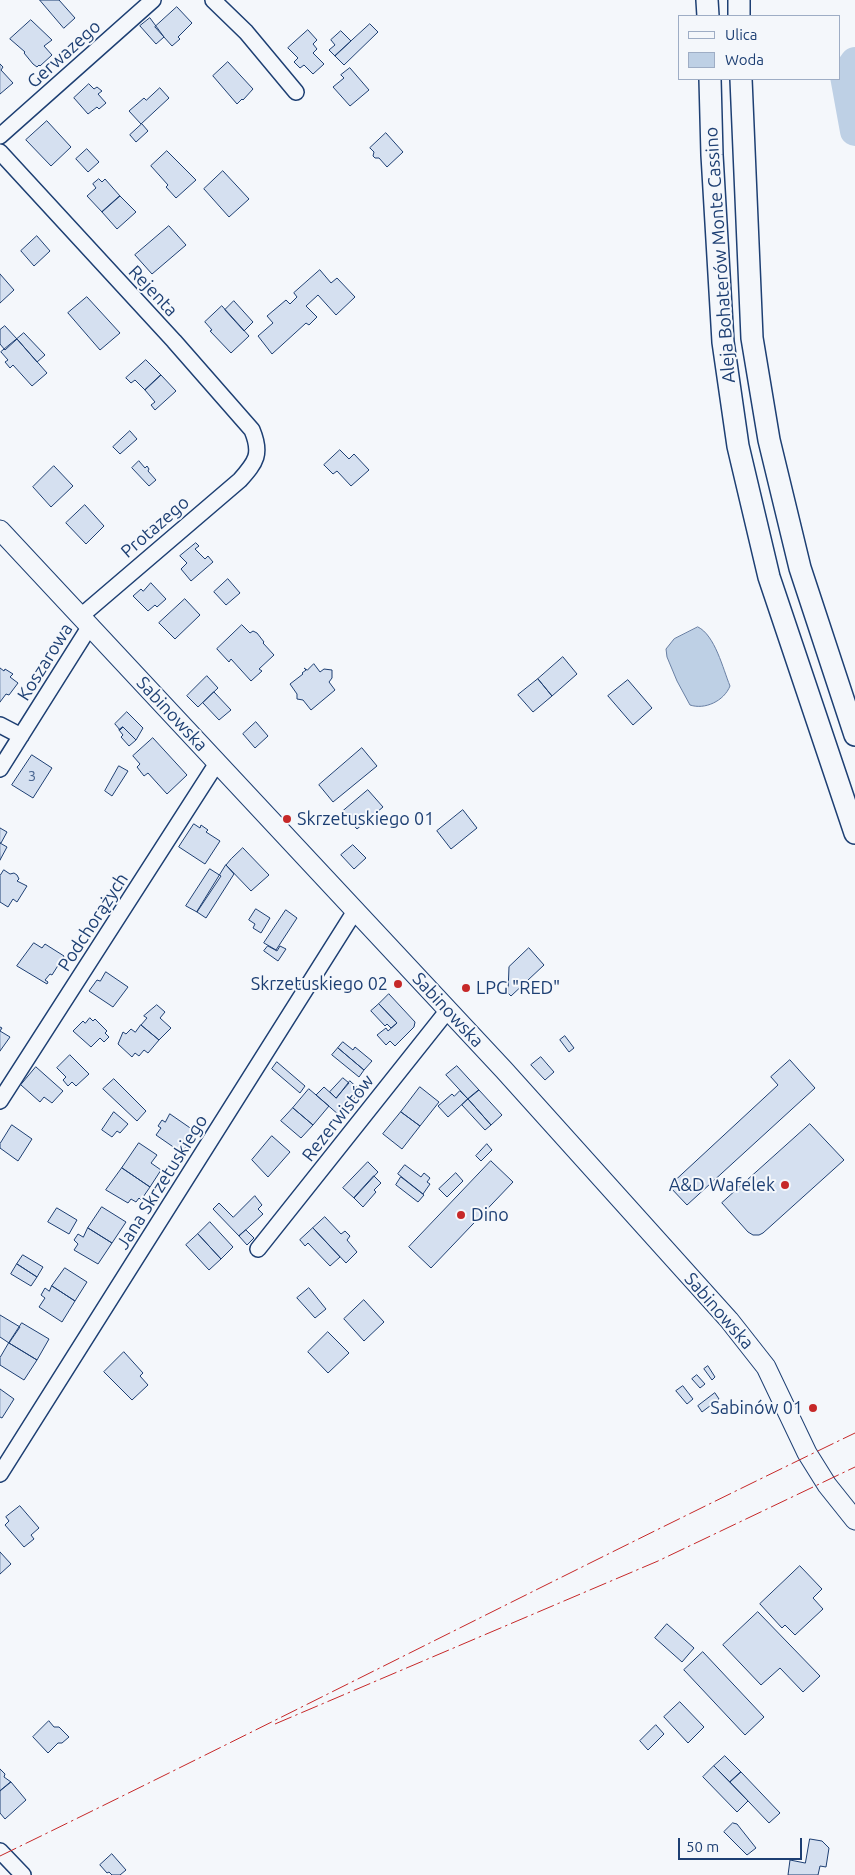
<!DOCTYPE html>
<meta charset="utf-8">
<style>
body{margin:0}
#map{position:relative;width:855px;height:1875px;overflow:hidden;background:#f4f7fb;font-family:Ubuntu,sans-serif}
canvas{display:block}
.legend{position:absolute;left:678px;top:15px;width:162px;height:65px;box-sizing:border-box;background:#f4f7fb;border:1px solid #9eadc5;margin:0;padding:6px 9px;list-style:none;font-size:15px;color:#1d3f73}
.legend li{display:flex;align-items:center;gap:10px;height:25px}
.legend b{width:25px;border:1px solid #9eadc5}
.scale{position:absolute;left:678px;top:1838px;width:124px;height:22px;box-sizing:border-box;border:2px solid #1d3f73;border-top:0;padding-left:6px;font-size:15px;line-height:18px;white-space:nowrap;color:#1d3f73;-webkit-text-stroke:4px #f4f7fb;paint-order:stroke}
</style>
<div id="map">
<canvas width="855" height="1875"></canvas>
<ul class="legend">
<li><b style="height:6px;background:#f4f7fb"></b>Ulica</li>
<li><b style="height:14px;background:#bed0e5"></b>Woda</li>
</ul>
<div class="scale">50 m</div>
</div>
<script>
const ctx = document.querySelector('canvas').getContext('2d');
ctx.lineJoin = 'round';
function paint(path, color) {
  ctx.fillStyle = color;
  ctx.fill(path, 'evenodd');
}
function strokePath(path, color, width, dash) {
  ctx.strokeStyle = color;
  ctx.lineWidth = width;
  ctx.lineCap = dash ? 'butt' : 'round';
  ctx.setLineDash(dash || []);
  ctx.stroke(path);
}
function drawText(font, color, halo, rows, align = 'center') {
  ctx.font = font + ' Ubuntu,sans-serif';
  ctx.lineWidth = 4;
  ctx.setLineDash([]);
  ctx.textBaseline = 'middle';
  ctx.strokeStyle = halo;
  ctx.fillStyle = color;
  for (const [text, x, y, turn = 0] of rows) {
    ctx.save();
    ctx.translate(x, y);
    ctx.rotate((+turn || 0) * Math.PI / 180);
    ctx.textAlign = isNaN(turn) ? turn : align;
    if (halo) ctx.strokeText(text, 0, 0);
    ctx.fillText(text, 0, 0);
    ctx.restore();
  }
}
const water = new Path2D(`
 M698 627C715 635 723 669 730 686 724 701 705 710 690 705L677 681 667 657 666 649 674 639Z`);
const river = new Path2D(`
 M855 62 845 76 855 131`);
const building = new Path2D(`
 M40 0H59L75 18 64 28Z
 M177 7 192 23 178 37 180 39 172 46 155 27Z
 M150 18 164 37 156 44 140 26Z
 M31 20 52 40 44 46 52 55 40 66 39 65 37 67 33 64 24 53 25 52 10 39Z
 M370 24 378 32 344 65 335 56Z
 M308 30 317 40 313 44 317 49 313 53 324 64 313 74 304 65 300 68 294 62 298 58 288 48Z
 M341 31 351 41 335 56 329 50 335 45 331 40Z
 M228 62 253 89 243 100 242 99 237 104 213 76Z
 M0 64 3 67 1 70 13 83 0 94Z
 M350 68 369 90 350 106 333 87 344 78 341 75Z
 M89 84 94 89 97 87 102 91 98 94 106 103 99 109 97 107 88 114 74 98Z
 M160 88 169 98 141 124 129 111 144 98 146 100Z
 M47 121 71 147 51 166 26 140Z
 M142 124 148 131 136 142 130 135Z
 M386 133 403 152 387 167 379 158H375L373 156 374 152 370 148Z
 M87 149 99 162 88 172 76 159Z
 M167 151 196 180 176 198 166 187 168 185 151 166Z
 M223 171 249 199 229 217 204 189Z
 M99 179 102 182 105 179 120 196 102 212 87 196 96 188 93 184Z
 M120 196 136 212 117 229 102 212Z
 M169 226 186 245 152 274 135 255Z
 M37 236 50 251 34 266 21 251Z
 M320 270 331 283 337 278 355 297 336 315 318 295 306 306 317 317 309 325 306 323 272 354 258 336 273 323 267 316 286 300 290 304 297 297 294 293Z
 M0 274 14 290 0 303Z
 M87 297 120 333 100 350 68 313Z
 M234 301 253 322 244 331 225 310Z
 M222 306 249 336 231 353 210 331 212 330 205 322Z
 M5 326 17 339 5 350 0 344V330Z
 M24 333 45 355 37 362 17 339Z
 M17 339 47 373 32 386 13 365 10 368 5 362 8 360 1 352Z
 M146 360 161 375 145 390 135 380 131 383 126 378Z
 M161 375 176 391 155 410 151 405 155 402 145 390Z
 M130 431 137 439 120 454 113 447Z
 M340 450 349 459 354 454 369 470 351 486 337 471 333 474 324 465Z
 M139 461 145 468 147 466 149 469 148 471 156 480 149 486 132 468Z
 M54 466 73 486 51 507 33 487Z
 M85 505 104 526 86 544 66 523Z
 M196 543 199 546 195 549 205 559 208 556 213 562 191 581 181 569 187 563 180 556Z
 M228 579 240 593 226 605 214 592Z
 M151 583 166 599 157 607 155 605 148 611 133 596 141 589 143 591Z
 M185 599 200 615 175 639 159 623Z
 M242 625 250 633 253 631 257 633 264 642 263 643 274 655 259 669 262 671 251 681 231 659 229 662 217 649Z
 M563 657 577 674 552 696 538 679Z
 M314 664 320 672 324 669 332 670V678L329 682 335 690 311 710 303 700 297 699V694L290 684 303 674 302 673 306 670 304 668 307 670Z
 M0 668 4 671 5 669 13 674 10 677 18 683 9 695 6 694 0 702Z
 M207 676 218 688 198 707 187 696Z
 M538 679 552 696 533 712 518 695Z
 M628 680 652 708 633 725 608 696Z
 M214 692 231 710 219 720 203 703Z
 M127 712 143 728 136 740 123 727 120 730 115 724Z
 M256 722 268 736 255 748 243 734Z
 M123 727 136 740 129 746 121 737 123 735 119 730Z
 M153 738 187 775 167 794 148 773 144 776 137 767 140 764 133 756Z
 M362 748 377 766 333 802 319 785Z
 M32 755 52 768 33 798 12 785Z
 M119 766 128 771 112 796 105 791Z
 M368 790 383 807 357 829 342 812Z
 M463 810 477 828 451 849 437 831Z
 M194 824 200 828 201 825 208 830 206 832 220 841 205 864 179 847Z
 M0 828 7 832 1 843H0Z
 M0 843 7 847 0 860Z
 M353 845 366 858 354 869 341 855Z
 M243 848 269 875 251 891 226 865 231 859Z
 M226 865 234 874 206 918 197 912Z
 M210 869 221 876 197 912 186 906Z
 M4 870 10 874 14 873 17 875 19 879 17 881 27 886 17 902 13 899 8 907 0 902V876Z
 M256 909 270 918 261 933 253 928 255 924 249 920Z
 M286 910 297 918 276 950 264 943Z
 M34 943 42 948 45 944 64 956 52 975 50 974 45 980 48 982 47 984 17 966Z
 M268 946 277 951 280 946 286 949 278 961 264 951Z
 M529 948 544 965 511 996 508 993 509 967Z
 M106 972 128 987 113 1007 89 991 97 980 100 981Z
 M389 994 415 1022 414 1027 395 1046 390 1041 386 1045 377 1035 386 1028 388 1031 397 1023 379 1004Z
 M379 1004 397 1023 391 1028 387 1024 385 1026 371 1011Z
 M157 1005 165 1012 160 1018 171 1028 159 1040 141 1025 147 1018 144 1016Z
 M90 1018 93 1021 95 1019 107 1031 105 1033 109 1037 104 1042 100 1038 91 1047 73 1031 83 1021 85 1023Z
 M141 1025 159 1040 148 1053 144 1050 139 1056 135 1053 132 1057 118 1044 123 1032 126 1034 131 1029 135 1032Z
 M0 1027 2 1028 0 1031 10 1037 0 1051Z
 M565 1036 574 1048 569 1052 560 1040Z
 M343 1042 353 1050 355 1047 372 1061 364 1070 338 1048Z
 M338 1048 364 1070 359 1077 332 1055Z
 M70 1055 89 1074 76 1086 72 1082 68 1086 63 1080 66 1077 57 1068Z
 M541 1057 554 1072 545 1080 531 1065Z
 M790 1060 815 1088 687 1205 669 1186 778 1085 771 1077Z
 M277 1062 305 1086 300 1093 272 1069Z
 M457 1066 479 1090 468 1099 446 1075Z
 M36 1067 63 1091 52 1103 44 1097 40 1102 21 1085Z
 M343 1078 349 1083 336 1098 330 1092Z
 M114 1079 146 1111 137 1121 103 1089Z
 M350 1081 361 1091 339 1115 316 1095 324 1087 336 1098Z
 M420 1087 439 1102 420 1126 401 1112Z
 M309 1089 329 1106 313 1125 293 1108Z
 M479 1090 502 1115 491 1125 468 1099Z
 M460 1091 468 1099 448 1117 438 1106 452 1094 454 1096Z
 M468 1099 491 1125 485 1130 462 1105Z
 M293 1108 313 1125 301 1138 281 1121Z
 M114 1112 128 1124 120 1133 117 1131 112 1137 102 1130Z
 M401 1112 420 1126 402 1149 383 1134Z
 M170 1114 196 1132 182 1153 156 1135 161 1128 158 1126 162 1120 165 1122Z
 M810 1124 844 1160 763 1233 759 1235H753L748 1232 722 1203Z
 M12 1125 32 1139 18 1161 0 1148V1144Z
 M272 1136 290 1152 268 1177 252 1160Z
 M139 1143 157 1155 151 1163 161 1170 150 1187 122 1168Z
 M487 1144 492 1150 481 1161 476 1156Z
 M491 1161 513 1182 431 1268 409 1247Z
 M368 1162 378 1172 354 1198 343 1188Z
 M405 1165 421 1177 424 1173 430 1178 427 1182 430 1184 423 1194 398 1174Z
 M122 1168 150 1187 141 1200 139 1198 136 1202 131 1199 128 1203 106 1190Z
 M456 1173 463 1181 447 1197 439 1189Z
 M374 1176 381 1183 374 1190 376 1192 363 1207 354 1198Z
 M401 1177 424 1195 418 1202 396 1185Z
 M255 1196 262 1205 258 1209 263 1214 239 1236 213 1209 219 1203 233 1217Z
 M102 1207 126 1222 112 1243 88 1228Z
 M57 1208 77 1220 69 1234 48 1222Z
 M325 1217 341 1234 345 1231 350 1236 347 1240 357 1252 346 1263 313 1228Z
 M210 1222 233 1247 221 1259 198 1234Z
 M88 1228 112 1243 98 1264 74 1250 78 1244 74 1240 78 1234 83 1237Z
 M313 1228 340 1257 330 1266 308 1243 305 1246 300 1240Z
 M246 1230 254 1238 247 1245 239 1236Z
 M198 1234 221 1259 209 1270 186 1245Z
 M23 1255 43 1267 37 1277 17 1264Z
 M17 1264 37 1277 31 1286 11 1274Z
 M65 1268 87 1282 75 1301 52 1286Z
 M52 1286 75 1301 62 1322 39 1307 45 1298 41 1295 45 1288 49 1291Z
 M309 1288 326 1309 315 1318 297 1298Z
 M364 1300 384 1322 364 1341 344 1319Z
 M0 1315 20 1327 9 1343 0 1337Z
 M22 1323 49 1339 37 1360 9 1343Z
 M328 1332 349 1353 328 1373 308 1352Z
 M9 1343 37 1360 24 1380 0 1365V1358Z
 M124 1352 143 1373 140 1376 148 1385 132 1400 104 1372Z
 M708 1366 715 1377 712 1380 704 1369Z
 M697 1375 705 1384 700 1388 692 1379Z
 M683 1386 693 1399 687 1404 676 1391Z
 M0 1389 14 1399 2 1418 0 1417Z
 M715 1393 719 1399 702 1412 698 1406Z
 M20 1506 39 1528 31 1535 34 1539 24 1547 5 1525 9 1521 6 1517Z
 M0 1552 11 1564 0 1574Z
 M800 1566 822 1589 813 1598 823 1609 795 1635 785 1625 782 1628 760 1604Z
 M758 1612 820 1676 803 1692 780 1668 761 1685 723 1645Z
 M667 1624 694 1648 682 1662 655 1638Z
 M703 1652 764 1717 745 1735 684 1670Z
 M680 1702 704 1727 688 1743 664 1717Z
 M49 1721 54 1727H59L69 1737 62 1743H58L48 1753 33 1737Z
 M656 1725 664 1734 648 1750 640 1741Z
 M725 1756 741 1772 730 1782 714 1766Z
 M714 1766 748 1801 737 1812 703 1777Z
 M0 1769 5 1774 4 1777 11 1782 0 1791Z
 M741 1772 780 1813 769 1823 730 1782Z
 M11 1782 26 1800 5 1819 0 1813V1791Z
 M733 1823 737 1824 756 1848 747 1855 724 1832Z
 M810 1839 822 1841 829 1848 826 1867 820 1866 818 1875H788L790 1860 805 1863Z
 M112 1854 126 1870 120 1875H112L109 1872 107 1873 100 1865Z`);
const minor = new Path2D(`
 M213 0 246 32 296 92
 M0 136 153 0
 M0 152 174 341 252 430C262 454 256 462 240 480L81 616
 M0 725 21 736
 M0 769 90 626
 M0 1101 217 763
 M258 1249 448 1010
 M0 1474 355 911
 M0 1851 23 1875`);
const tertiary = new Path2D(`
 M0 530 504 1070 729 1320 766 1367 807 1453 827 1485 855 1520`);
const secondary = new Path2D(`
 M707 0 708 16
 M739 0V16
 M710 79 712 155 723 342 738 446 769 577 855 833
 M741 79 752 338 769 440 800 568 855 735`);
const power = new Path2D(`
 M275 1724 658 1561 855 1467
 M0 1856C286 1717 569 1571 855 1433`);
const markers = [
 [287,819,5,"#c62828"],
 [398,984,5,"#c62828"],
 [466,988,5,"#c62828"],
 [785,1185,5,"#c62828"],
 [461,1215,5,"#c62828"],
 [813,1408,5,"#c62828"]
];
const numberNames = [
 ["3",32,776]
];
const streetNames = [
 ["Gerwazego",64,54,-42],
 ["Aleja Bohaterów Monte Cassino",720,255,-94],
 ["Rejenta",153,291,47],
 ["Protazego",155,527,-41],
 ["Koszarowa",45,662,-58],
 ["Sabinowska",172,714,47],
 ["Podchorążych",93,922,-57],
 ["Sabinowska",448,1010,47],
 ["Rezerwistów",338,1118,-52],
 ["Jana Skrzetuskiego",162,1182,-58],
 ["Sabinowska",719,1311,49]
];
const poiNames = [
 ["Skrzetuskiego 01",297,819],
 ["Skrzetuskiego 02",388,984,"right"],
 ["LPG \"RED\"",476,988],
 ["A&D Wafelek",775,1185,"right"],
 ["Dino",471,1215],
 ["Sabinów 01",803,1408,"right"]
];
paint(water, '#bed0e5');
strokePath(water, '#687fa3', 1);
strokePath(river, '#bed0e5', 30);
paint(building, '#d5e0f0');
strokePath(building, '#1d3f73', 1);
strokePath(minor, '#1d3f73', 18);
strokePath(tertiary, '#1d3f73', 21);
strokePath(secondary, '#1d3f73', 24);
strokePath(minor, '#f4f7fb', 15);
strokePath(tertiary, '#f4f7fb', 19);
strokePath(secondary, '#f4f7fb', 21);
strokePath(power, '#c62828', 1, [18, 4, 2.5, 4]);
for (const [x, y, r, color] of markers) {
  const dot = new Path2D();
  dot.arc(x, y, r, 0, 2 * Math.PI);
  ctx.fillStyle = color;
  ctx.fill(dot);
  strokePath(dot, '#f4f7fb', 2);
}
drawText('15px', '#4b6792', null, numberNames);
drawText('18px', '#1d3f73', '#f4f7fb', streetNames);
drawText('18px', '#1d3f73', '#f4f7fb', poiNames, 'left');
</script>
